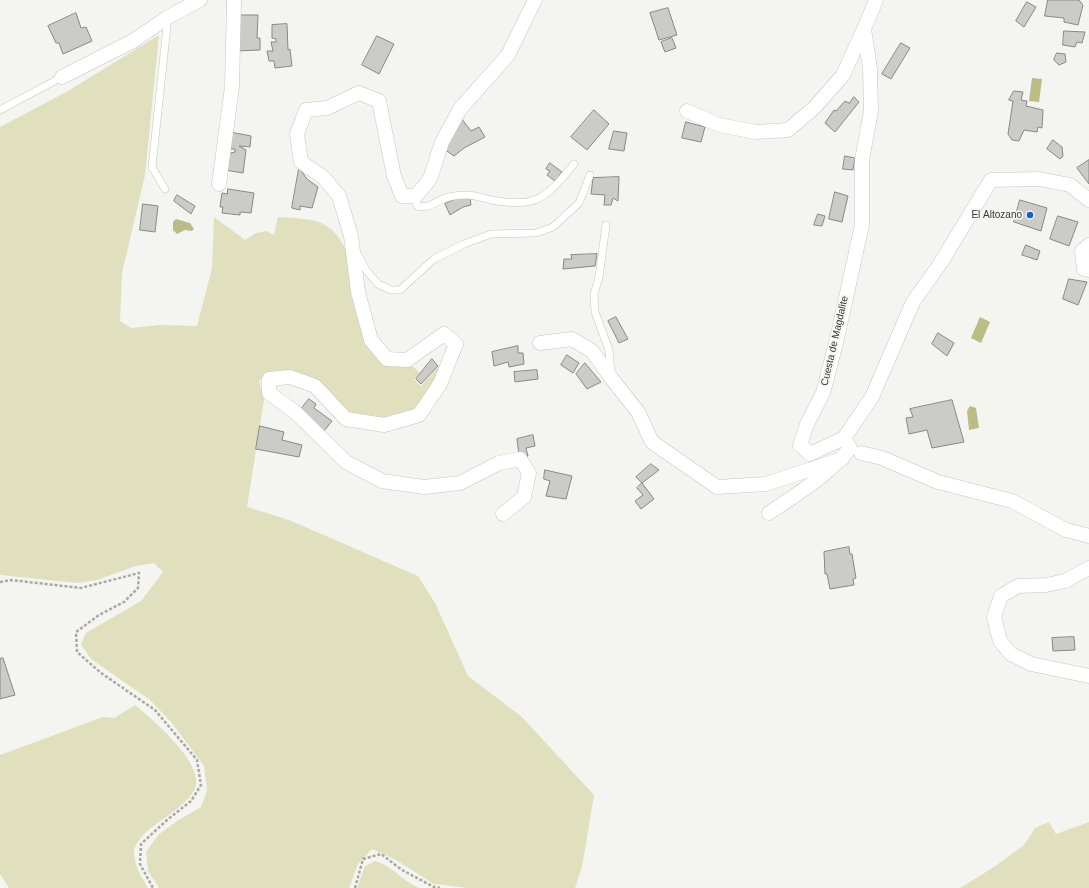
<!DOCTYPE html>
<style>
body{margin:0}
canvas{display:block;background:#f4f4f0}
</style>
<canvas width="1089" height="888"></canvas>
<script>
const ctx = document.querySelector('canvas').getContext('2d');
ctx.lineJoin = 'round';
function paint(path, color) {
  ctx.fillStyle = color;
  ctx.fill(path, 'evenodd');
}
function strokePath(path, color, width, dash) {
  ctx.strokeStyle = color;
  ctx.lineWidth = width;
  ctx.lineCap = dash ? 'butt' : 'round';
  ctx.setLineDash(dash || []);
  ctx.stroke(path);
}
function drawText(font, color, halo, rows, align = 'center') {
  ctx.font = font + ' Arial,sans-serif';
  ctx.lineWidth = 3.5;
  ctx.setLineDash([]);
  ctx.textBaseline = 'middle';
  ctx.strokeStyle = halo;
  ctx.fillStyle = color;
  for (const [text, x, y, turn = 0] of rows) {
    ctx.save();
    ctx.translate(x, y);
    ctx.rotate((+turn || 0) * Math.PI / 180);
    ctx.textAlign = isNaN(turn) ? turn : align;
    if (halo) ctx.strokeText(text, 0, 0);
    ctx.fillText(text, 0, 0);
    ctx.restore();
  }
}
const green = new Path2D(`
 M159 35 145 175 122 273 120 321 131 328 161 325 197 326 212 268 214 217 245 240 256 233 266 231 274 235 278 217C292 218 311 218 323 224 332 228 340 238 344 246 359 276 351 385 410 364L420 373 414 379 421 386 451 353 439 376 414 412 383 420 348 416 319 383 269 373 259 381 264 400 247 507 289 520 418 576 435 603 468 676 522 717 594 795 582 867 575 888H469L434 884 396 860 372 849 358 864 349 888H159L148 871 146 852 158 835 177 821 201 807 207 791 204 766 171 722 150 700 91 659 81 644 86 633 141 601 163 572 154 563 136 566 97 580 77 583 0 575V127L68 91Z
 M135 705C152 719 194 755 196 779 199 809 134 825 134 854 135 867 142 878 148 888H9L0 874V755L103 717 114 718Z
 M1049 822 1056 834 1089 822V888H960L994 867 1024 845 1035 828Z
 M375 861C393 866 402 881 419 888H357L365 866Z`);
const water = new Path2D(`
 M1032 78 1042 79 1039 102 1029 101Z
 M176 219 190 223 194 229 192 231 185 230 177 234 173 230V222Z
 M980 317 990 322 981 343 971 338Z
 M970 406 976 408 979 428 969 430 967 411Z`);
const building = new Path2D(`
 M1048 0H1079L1083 5 1078 25 1064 22V18L1045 16Z
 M1027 2 1036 7 1024 27 1016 21Z
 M668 8 677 35 659 40 650 13Z
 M76 13 81 28 86 27 92 41 63 54 59 43H56L48 26Z
 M240 15H258L257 38H260V50L236 51Z
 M287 24 288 50 290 49 292 66 275 68 274 61H269L267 51H273L271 42H276V39L272 38V25Z
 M1064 31 1085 32 1082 43 1077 42 1075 47 1063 45Z
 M377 36 394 44 379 74 362 65Z
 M672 38 676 48 665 52 661 42Z
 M901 43 910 48 891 79 882 74Z
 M1057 53 1065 54 1066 62 1059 65 1054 60Z
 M1014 91 1023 92 1021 100 1027 101 1026 106 1043 110 1042 128 1038 127 1037 132 1024 130 1019 141 1012 140 1008 134 1013 101 1009 100Z
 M854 97 859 102 835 132 825 123 834 110 836 111 845 101 849 103Z
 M594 110 609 124 587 150 571 137Z
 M461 118 471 131 479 127 485 137 464 148 454 156 444 149Z
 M686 122 705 127 701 142 682 138Z
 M614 131 627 133 624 151 609 149Z
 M230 132 251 136 250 147 239 146 246 150 243 173 225 170 227 154 235 152V149H228Z
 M1053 140 1062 147 1063 156 1060 159 1047 149Z
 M845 156 855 158 853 170 843 169Z
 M1089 160V184L1077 168Z
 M550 163 562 172 555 181 547 175 550 171 546 169Z
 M299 168 307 179 318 187 312 208 300 206V210L292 208Z
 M619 177 618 201 613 198 611 205H604L605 195 591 194 593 178Z
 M228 189 254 193 251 213 240 212V215L222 213 223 207H220L222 193 227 194Z
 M835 192 848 196 842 222 829 219Z
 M177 195 195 206 191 214 174 201Z
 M458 198H470L471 205 463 207 450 215 445 204Z
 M1020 200 1047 208 1041 231 1014 222Z
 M143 204 158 206 155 232 140 230Z
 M818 214 825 216 822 226 814 225Z
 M1058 216 1078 222 1069 246 1050 239Z
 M1026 245 1040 251 1037 260 1022 255Z
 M597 254 595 266 563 269 564 259H572L571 255Z
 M1069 279 1087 282 1078 305 1063 299Z
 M616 317 628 339 619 343 608 321Z
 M938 333 954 343 947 356 932 344Z
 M518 346V353H523L524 364 509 367 508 362 494 366 492 352Z
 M567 355 579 363 573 373 561 365Z
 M432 359 438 366 421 384 416 379Z
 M585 363 601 382 587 389 576 374Z
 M537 370 538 379 515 382 514 372Z
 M309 399 316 404 314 408 332 421 324 431 299 412Z
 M952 400 964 442 932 448 927 430 909 434 906 418 913 417 910 409Z
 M260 426 284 432 282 440 302 445 299 457 256 449Z
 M533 435 535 446 526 448 528 456H519L517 439Z
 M651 464 659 470 642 483 636 477Z
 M545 470 572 476 566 499 546 496 550 481 544 479Z
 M642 483 654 499 641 509 635 501 643 495 637 488Z
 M849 547 850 554H852L856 578 853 579 854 585 830 589 827 574H825L824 552Z
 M1074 637 1075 650 1053 651 1052 638Z
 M3 658 15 695 0 699V659Z`);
const path = new Path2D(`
 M0 582 11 580 81 588 139 573 138 588 124 602 99 615 76 632 77 652 101 673 155 710 197 760 201 785 191 801 167 820 141 844 140 864 153 888
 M355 888 363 859 381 854 402 870 434 887 440 888`);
const service = new Path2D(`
 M0 110 62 77
 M165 189 152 167 168 17
 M416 196 417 206C430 209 437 200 449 197 454 196 459 195 464 195 473 194 482 198 491 200 538 208 546 198 574 164
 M606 225 599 277 594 294 595 312 609 350 611 373
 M357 253 366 270 378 284 391 290H400L434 259 464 244 491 234 536 233 553 227 579 203 590 175`);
const minor = new Path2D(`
 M876 0 864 29 870 69 871 111 862 160V225L836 343 823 393 807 424 800 445 810 454 844 438 872 397 913 302 940 264 991 180 1039 179 1070 185 1089 200
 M62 77 133 41 168 17 200 0
 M687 111 719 125 756 132 788 130 815 107 843 75 864 29
 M219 184 232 87 234 0
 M1089 245 1082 251 1084 269 1089 270
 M540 343 572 339 592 351 612 379 638 412 652 442 717 487 766 484 842 459
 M861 453 882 458 938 482 1012 501 1066 530 1089 536
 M769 513C797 494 829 475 850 448L844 438
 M503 514 524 497 529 473 520 459 499 463 460 483 424 487 382 481 346 462 294 411 269 393V379L290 377 315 386 346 419 384 425 419 415 440 384 456 344 444 334 407 360 387 359 371 340 358 292 351 236 339 196 323 177 301 162 297 134 306 110 327 108 359 93 379 101 394 176 402 196H416L430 179 442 142 460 109 508 55 535 0
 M1089 568 1065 581 1046 585 1018 586 1001 596 994 617 1000 641 1011 654 1031 664 1089 676`);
const markers = [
 [1030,215,4,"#1262cc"]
];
const poiNames = [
 ["El Altozano",1022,215]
];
const streetNames = [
 ["Cuesta de Magdalite",835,341,-77]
];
paint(green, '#e0e0bf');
paint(water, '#bcbc86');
paint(building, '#cbcbc7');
strokePath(building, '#888884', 1);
strokePath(service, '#c6c6c1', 8);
strokePath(minor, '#c6c6c1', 15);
strokePath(path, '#a8a8a4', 2.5, [3, 2]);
strokePath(service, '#fff', 7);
strokePath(minor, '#fff', 14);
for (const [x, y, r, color] of markers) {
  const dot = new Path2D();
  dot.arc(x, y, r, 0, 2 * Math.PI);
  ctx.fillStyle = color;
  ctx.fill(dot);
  strokePath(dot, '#f4f4f0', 1.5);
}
drawText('10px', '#383836', '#f4f4f0', poiNames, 'right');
drawText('10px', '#383836', '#f4f4f0', streetNames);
</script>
